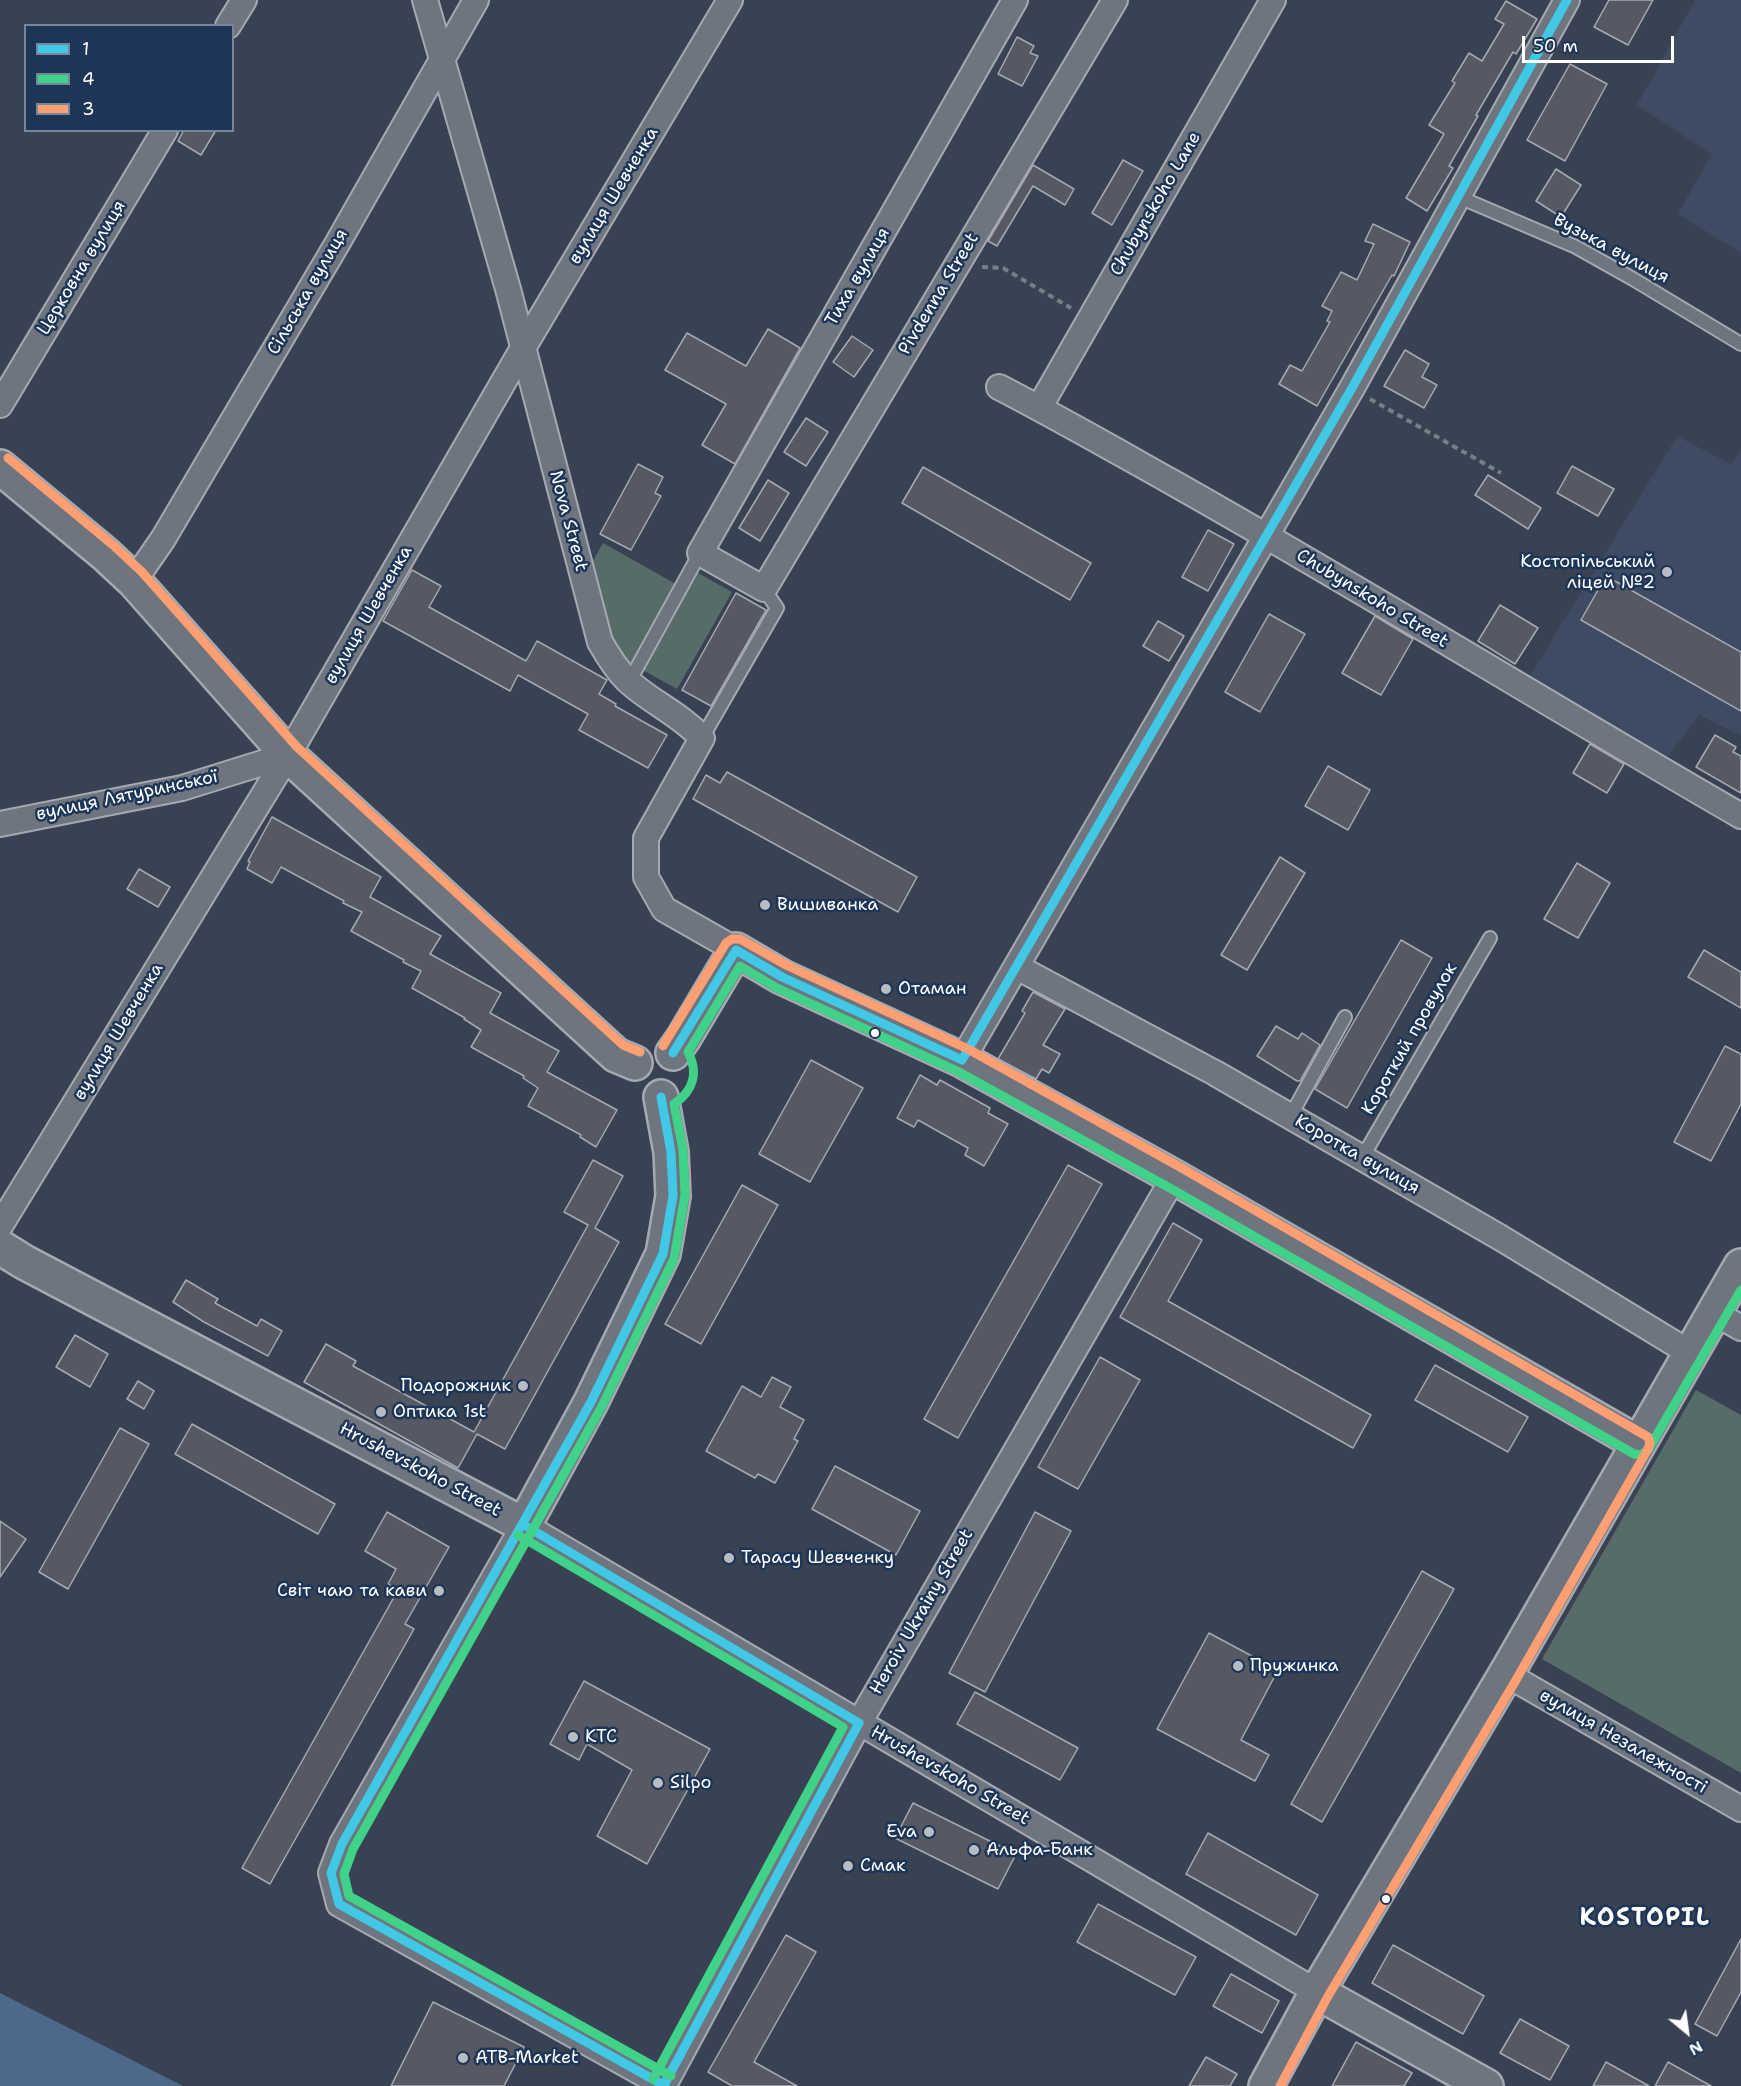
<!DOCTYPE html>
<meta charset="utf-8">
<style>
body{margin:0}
#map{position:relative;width:1741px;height:2086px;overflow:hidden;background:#384253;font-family:"Shantell Sans",sans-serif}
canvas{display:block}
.legend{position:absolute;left:24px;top:24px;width:210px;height:108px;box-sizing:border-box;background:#1d3557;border:2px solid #77869a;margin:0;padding:8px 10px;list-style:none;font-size:18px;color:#fff}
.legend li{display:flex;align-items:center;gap:12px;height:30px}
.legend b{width:30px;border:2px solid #77869a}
.north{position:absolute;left:1657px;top:2002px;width:60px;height:60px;-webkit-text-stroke:4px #1d3557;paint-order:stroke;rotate:151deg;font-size:16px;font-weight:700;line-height:24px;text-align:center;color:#fff}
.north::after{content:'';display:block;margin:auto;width:21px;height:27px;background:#fff;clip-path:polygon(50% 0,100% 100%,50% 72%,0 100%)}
.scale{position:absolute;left:1522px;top:36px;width:152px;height:27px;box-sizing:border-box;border:3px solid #fff;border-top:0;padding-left:8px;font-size:18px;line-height:21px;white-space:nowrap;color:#fff;-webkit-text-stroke:4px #1d3557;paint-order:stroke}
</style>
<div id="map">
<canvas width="1741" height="2086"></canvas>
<ul class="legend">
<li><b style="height:8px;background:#40c8e6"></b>1</li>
<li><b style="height:8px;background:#40d288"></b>4</li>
<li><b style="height:8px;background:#fd9f72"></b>3</li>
</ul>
<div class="north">N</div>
<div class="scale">50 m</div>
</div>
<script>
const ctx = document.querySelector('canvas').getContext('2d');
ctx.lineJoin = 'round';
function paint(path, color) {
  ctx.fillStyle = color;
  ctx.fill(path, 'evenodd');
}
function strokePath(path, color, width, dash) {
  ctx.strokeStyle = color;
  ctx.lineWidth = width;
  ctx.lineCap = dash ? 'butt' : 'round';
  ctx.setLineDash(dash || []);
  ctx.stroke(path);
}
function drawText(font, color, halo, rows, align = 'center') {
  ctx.font = font + ' "Shantell Sans",sans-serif';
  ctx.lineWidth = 5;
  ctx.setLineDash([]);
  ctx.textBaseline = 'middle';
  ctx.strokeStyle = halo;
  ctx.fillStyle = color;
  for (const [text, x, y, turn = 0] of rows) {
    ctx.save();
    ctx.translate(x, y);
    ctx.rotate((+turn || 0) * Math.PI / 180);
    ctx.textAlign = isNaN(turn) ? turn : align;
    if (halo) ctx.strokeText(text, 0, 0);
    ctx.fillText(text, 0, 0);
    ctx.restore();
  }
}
const built = new Path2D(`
 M1695 0H1741V253L1678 214 1711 154 1637 105Z
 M1677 436 1731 464 1741 451V736L1699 715 1668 757 1528 679Z`);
const green = new Path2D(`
 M603 543 681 587 693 570 732 592 677 689 623 659 607 635 589 568Z
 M1696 1390 1741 1415V1773L1542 1659Z`);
const water = new Path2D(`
 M0 1993 183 2086H0Z`);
const building = new Path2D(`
 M1609 0H1653L1628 45 1594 27Z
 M1506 1 1537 19 1516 54 1513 52 1476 115 1478 116 1449 166 1453 168 1427 211 1406 198 1444 134 1429 125 1455 83 1452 81 1469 53 1482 61 1504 24 1495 19Z
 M1017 37 1034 46 1030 53 1038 56 1022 86 998 74Z
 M1570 64 1607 84 1565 161 1527 140Z
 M184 130H216L201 155 178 141Z
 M1123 160 1143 171 1112 225 1092 213Z
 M1033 165 1074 189 1065 205 1033 186 997 246 988 241Z
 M1556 169 1581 185 1561 217 1536 201Z
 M1373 224 1410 242 1394 276 1392 275 1317 406 1279 384 1290 365 1302 371 1330 322 1327 321 1332 311 1322 306 1341 272 1357 280 1374 244 1365 241Z
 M768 329 800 348 735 464 702 445 726 404 665 370 687 333 746 366Z
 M852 336 873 350 854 377 833 362Z
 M1405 350 1429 364 1422 377 1437 385 1424 408 1384 386Z
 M806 418 828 432 806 466 784 452Z
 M638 464 663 477 655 493 661 496 631 550 600 534Z
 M1572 466 1614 489 1598 516 1557 493Z
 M923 467 1091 563 1070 600 902 503Z
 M1488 475 1541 508 1528 529 1475 495Z
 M768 480 789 493 760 541 739 528Z
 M1208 530 1234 544 1208 591 1182 577Z
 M412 570 441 586 429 607 526 661 537 641 607 680 599 694 616 704 615 706 667 735 648 768 579 730 588 714 518 675 510 691 383 621Z
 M1606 576 1741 652V711L1581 620Z
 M736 593 766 610 711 706 682 690Z
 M1500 605 1538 628 1515 664 1478 641Z
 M1269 614 1305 634 1260 712 1225 692Z
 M1375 616 1413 639 1381 695 1342 673Z
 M1158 621 1184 636 1169 661 1143 646Z
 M1715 735 1736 747 1733 752 1741 756V793L1696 767Z
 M1590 744 1624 764 1607 793 1573 773Z
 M1328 766 1370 790 1348 830 1305 806Z
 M727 772 917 877 898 912 693 799 706 775 720 783Z
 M272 817 381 877 370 897 441 936 430 954 501 993 490 1013 559 1051 547 1072 617 1110 596 1147 580 1137 581 1135 528 1106 538 1088 523 1078 524 1076 471 1047 481 1030 464 1019 465 1018 412 988 421 971 403 962 404 960 351 931 362 912 343 903 344 901 281 867 272 883 247 869 250 862 248 861Z
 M1280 857 1305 873 1247 970 1221 955Z
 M1577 863 1610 883 1578 938 1544 919Z
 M139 869 170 887 158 907 127 889Z
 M1401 940 1432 958 1347 1108 1315 1089Z
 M1704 950 1741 972V1008L1688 977Z
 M1033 992 1065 1009 1043 1045 1060 1054 1049 1073 1042 1069 1036 1079 998 1059 1025 1013 1022 1011Z
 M1276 1026 1298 1039 1302 1033 1320 1045 1300 1081H1297L1257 1056Z
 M1725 1046 1741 1054V1104L1711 1161 1674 1142Z
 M811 1060 863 1088 810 1182 759 1154Z
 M920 1075 937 1085 940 1080 990 1108 988 1113 1008 1124 984 1166 965 1155 968 1148 918 1120 914 1127 897 1118Z
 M593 1160 623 1176 595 1228 619 1242 505 1449 477 1434 458 1468 304 1382 326 1344 356 1361 353 1366 474 1432 588 1225 564 1212Z
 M1068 1165 1102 1184 958 1438 924 1419Z
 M742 1185 778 1205 701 1344 665 1324Z
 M1173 1223 1202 1240 1168 1301 1371 1415 1353 1448 1120 1317Z
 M186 1280 218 1299 215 1303 257 1326 261 1319 282 1331 268 1356 204 1322 173 1302Z
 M75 1335 108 1354 90 1387 56 1367Z
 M1100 1357 1140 1380 1078 1489 1038 1467Z
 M1435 1365 1528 1417 1508 1452 1415 1400Z
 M772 1377 791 1387 780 1407 804 1420 794 1439 798 1441 775 1483 758 1474 755 1478 706 1451 742 1386 761 1397Z
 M138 1381 154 1391 144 1409 127 1399Z
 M192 1424 335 1504 318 1534 175 1454Z
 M120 1428 149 1444 68 1589 39 1572Z
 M835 1466 920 1511 896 1555 812 1509Z
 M387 1512 449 1547 405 1624 414 1629 270 1884 242 1868 398 1590 388 1584 396 1569 365 1551Z
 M1035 1512 1071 1531 985 1692 949 1673Z
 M0 1521 26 1539 0 1577Z
 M1422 1571 1454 1589 1322 1822 1291 1804Z
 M1209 1633 1278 1670 1241 1740 1269 1755 1255 1781 1157 1729Z
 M584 1681 710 1749 647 1864 597 1836 632 1770 587 1744 579 1760 550 1744Z
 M975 1692 1078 1748 1060 1780 957 1724Z
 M913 1803 1016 1854 998 1889 895 1838Z
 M1208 1833 1318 1895 1296 1935 1186 1874Z
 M1098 1904 1196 1957 1175 1995 1077 1942Z
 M786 1935 816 1952 754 2062 797 2086H732L708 2072Z
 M1741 1939V1992L1717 2036 1695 2024Z
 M1393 1945 1484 1996 1463 2034 1372 1983Z
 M1231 1974 1279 2001 1262 2033 1213 2006Z
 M433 2002 524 2047 504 2086H391Z
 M1520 2019 1569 2046 1550 2080 1500 2053Z
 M1356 2042 1412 2073 1404 2086H1332Z
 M1206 2057 1237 2074 1230 2086H1189Z
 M1606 2062 1649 2086H1593Z
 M1668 2062 1711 2086H1655Z`);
const path = new Path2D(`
 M982 267 1003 268 1071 308
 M1370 399 1501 473`);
const lane = new Path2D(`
 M1459 197 1576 247 1633 279 1741 344
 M629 682 700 553
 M702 738 777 608 764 589
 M1290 1117 1345 1017
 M1362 1158 1490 938`);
const street = new Path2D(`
 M425 0 508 289 600 642C608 656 616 669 627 680 650 702 679 713 702 738L646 838V877L664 909 736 950
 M1015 0 700 553 764 589 1115 0
 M228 26 244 0
 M999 387C1057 417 1113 449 1170 481 1362 589 1550 706 1741 816
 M0 405 165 130
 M1039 408 1273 0
 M134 581 163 539 337 244 476 0
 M0 824 182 788 288 755
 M1017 967 1215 1073 1501 1238 1690 1353
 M962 1060 1352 388 1567 0
 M0 1226 288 755 523 348 730 0
 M1715 1313 1741 1328
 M1506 1674 1741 1809
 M664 2085 859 1723 1174 1177
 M665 2086 339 1904 331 1873 342 1844 524 1525 1317 1992`);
const secondary = new Path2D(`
 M0 467 105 554 134 581 288 755 616 1055 635 1063
 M673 1053 683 1039 736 950 782 977 962 1060 1174 1177 1638 1443
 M0 1247 24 1262 524 1525 591 1402 663 1254 673 1196 671 1152 661 1097
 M1317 1992 1486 2086
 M1266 2086 1317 1992 1506 1674 1741 1266`);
const bus1 = new Path2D(`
 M673 1053 736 950 782 977 962 1060 1352 388 1567 0
 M661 1097 671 1152 673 1196 663 1254 591 1402 342 1844 331 1873 339 1904 665 2086
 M524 1525 859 1723 664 2085`);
const bus2 = new Path2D(`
 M518 1535 843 1727 653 2079
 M671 2076 349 1896 344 1874 353 1849 601 1408 674 1259 685 1195 683 1150 674 1104C693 1091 699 1073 688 1052L740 966 777 988 957 1071 1168 1187 1634 1454 1641 1455 1648 1450 1741 1290`);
const bus3 = new Path2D(`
 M8 458 113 545 142 572 297 747 623 1045 640 1052
 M663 1046 726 943 732 939H740L788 966 968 1049 1180 1167 1648 1437 1650 1443 1648 1449 1516 1680 1327 1998 1280 2086`);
const markers = [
 [1667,572,6,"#b9bdc3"],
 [765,905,6,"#b9bdc3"],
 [886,989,6,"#b9bdc3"],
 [875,1033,5,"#fff"],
 [523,1386,6,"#b9bdc3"],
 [381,1412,6,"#b9bdc3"],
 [729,1558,6,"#b9bdc3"],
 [439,1591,6,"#b9bdc3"],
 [1238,1666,6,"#b9bdc3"],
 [573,1737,6,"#b9bdc3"],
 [658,1783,6,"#b9bdc3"],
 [929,1832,6,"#b9bdc3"],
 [974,1850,6,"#b9bdc3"],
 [848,1866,6,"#b9bdc3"],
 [1386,1899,5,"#fff"],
 [463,2058,6,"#b9bdc3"]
];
const streetNames = [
 ["вулиця Шевченка",614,196,-59],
 ["Chubynskoho Lane",1156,204,-60],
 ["Вузька вулиця",1611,249,28],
 ["Церковна вулиця",82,268,-59],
 ["Тиха вулиця",858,277,-60],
 ["Сільська вулиця",308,292,-60],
 ["Pivdenna Street",939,294,-59],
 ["Nova Street",568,521,75],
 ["Chubynskoho Street",1372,599,31],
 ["вулиця Шевченка",369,615,-60],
 ["вулиця Лятуринської",127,796,-12],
 ["вулиця Шевченка",119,1032,-59],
 ["Короткий провулок",1410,1039,-60],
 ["Коротка вулиця",1357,1155,30],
 ["Hrushevskoho Street",420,1470,28],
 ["Heroiv Ukrainy Street",922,1612,-60],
 ["вулиця Незалежності",1623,1742,30],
 ["Hrushevskoho Street",950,1776,30]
];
const poiNames = [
 ["Костопільський",1655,562,"right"],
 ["ліцей №2",1655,583,"right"],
 ["Вишиванка",777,905],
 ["Отаман",898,989],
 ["Подорожник",511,1386,"right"],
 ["Оптика 1st",393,1412],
 ["Тарасу Шевченку",741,1558],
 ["Світ чаю та кави",427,1591,"right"],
 ["Пружинка",1250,1666],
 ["КТС",585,1737],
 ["Silpo",670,1783],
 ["Eva",917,1832,"right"],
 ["Альфа-Банк",986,1850],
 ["Смак",860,1866],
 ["ATB-Market",475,2058]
];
const districtNames = [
 ["KOSTOPIL",1645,1919]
];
paint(built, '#3f4a63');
paint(green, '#576c69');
paint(water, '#4d688a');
paint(building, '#565964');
strokePath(building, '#a5aab2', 1.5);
strokePath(lane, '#a5aab2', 16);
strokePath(street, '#a5aab2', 28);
strokePath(secondary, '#a5aab2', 38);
strokePath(path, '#777e86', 4, [6, 4.5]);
strokePath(lane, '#6f757e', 12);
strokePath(street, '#6f757e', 24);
strokePath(secondary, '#6f757e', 33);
strokePath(bus1, '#40c8e6', 9);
strokePath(bus2, '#40d288', 9);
strokePath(bus3, '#fd9f72', 9);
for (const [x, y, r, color] of markers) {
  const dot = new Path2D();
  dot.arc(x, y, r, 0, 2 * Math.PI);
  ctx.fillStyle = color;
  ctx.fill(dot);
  strokePath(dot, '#1d3557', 2);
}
drawText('18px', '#fff', '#1d3557', streetNames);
drawText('18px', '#fff', '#1d3557', poiNames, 'left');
ctx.letterSpacing = '1.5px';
drawText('bold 24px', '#fff', '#1d3557', districtNames);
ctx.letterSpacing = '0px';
</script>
